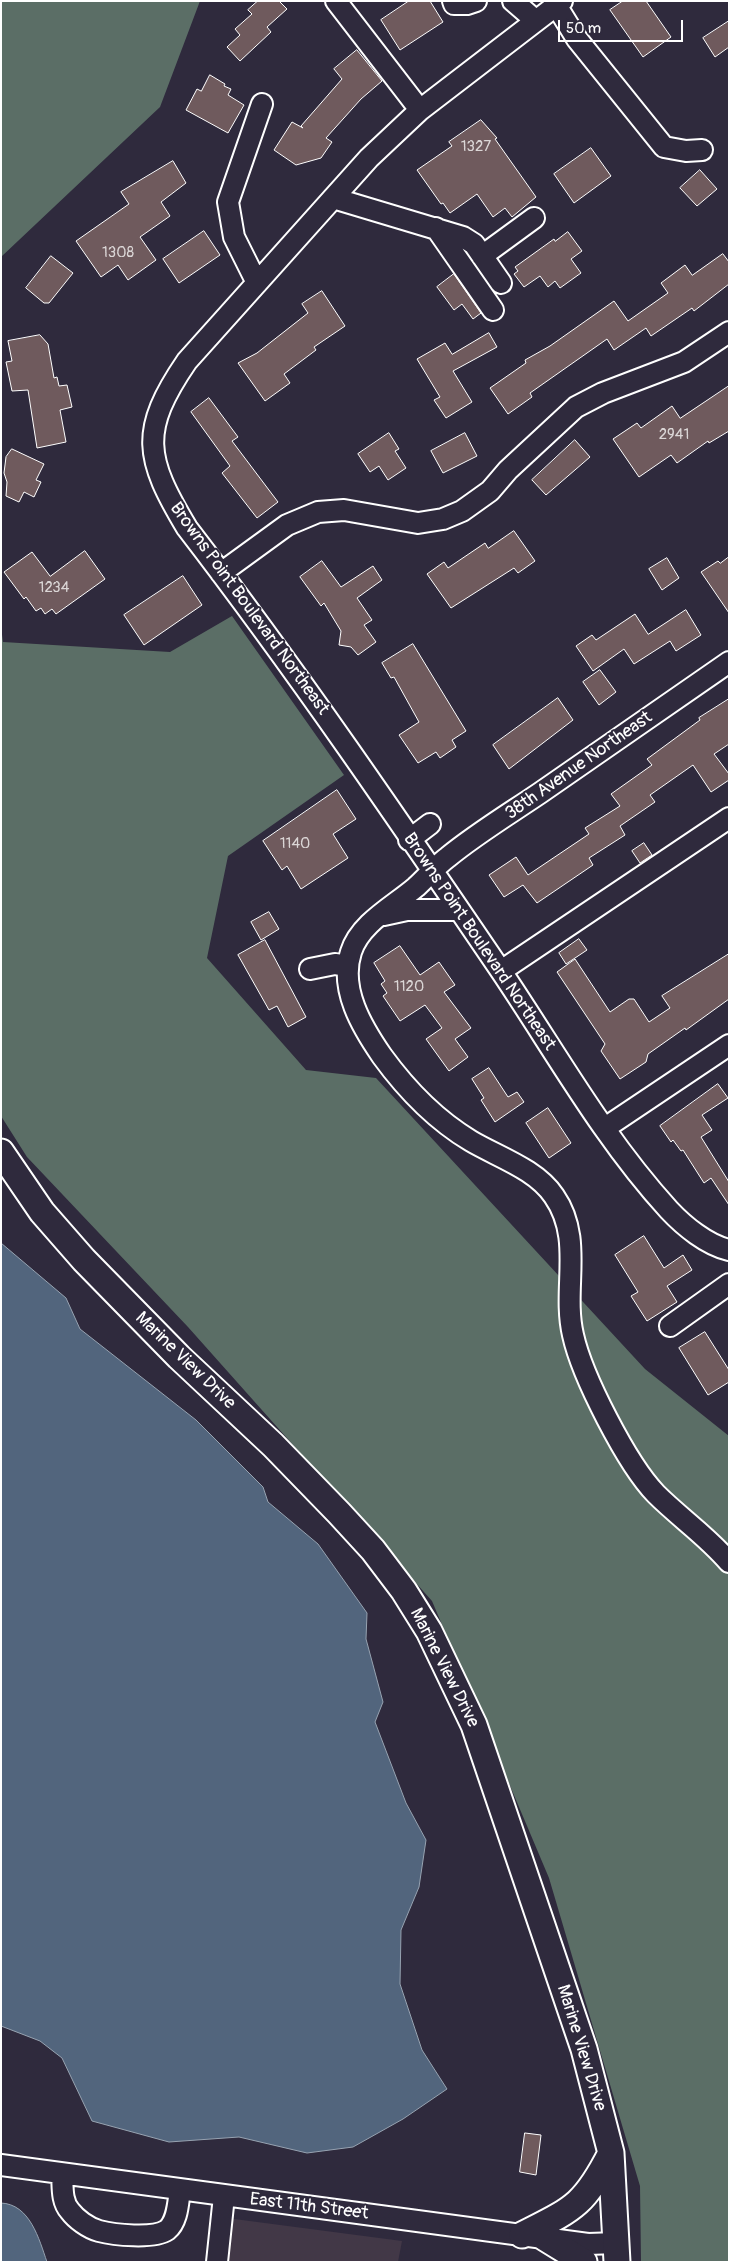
<!DOCTYPE html>
<style>
body{margin:0}
#map{position:relative;width:730px;height:2263px;overflow:hidden;background:#2f2a3d;font-family:Pangolin,sans-serif}
canvas{display:block}
.frame{position:absolute;inset:0;border:2px solid #fff;pointer-events:none}
.scale{position:absolute;left:558px;top:20px;width:125px;height:22px;box-sizing:border-box;border:2px solid #fff;border-top:0;padding-left:6px;font-size:15px;line-height:18px;white-space:nowrap;color:#fff;-webkit-text-stroke:4px #2f2a3d;paint-order:stroke}
</style>
<div id="map">
<canvas width="730" height="2263"></canvas>
<div class="frame"></div>
<div class="scale">50 m</div>
</div>
<script>
const ctx = document.querySelector('canvas').getContext('2d');
ctx.lineJoin = 'round';
function paint(path, color) {
  ctx.fillStyle = color;
  ctx.fill(path, 'evenodd');
}
function strokePath(path, color, width, dash) {
  ctx.strokeStyle = color;
  ctx.lineWidth = width;
  ctx.lineCap = dash ? 'butt' : 'round';
  ctx.setLineDash(dash || []);
  ctx.stroke(path);
}
function drawText(font, color, halo, rows, align = 'center') {
  ctx.font = font + ' Pangolin,sans-serif';
  ctx.lineWidth = 4;
  ctx.setLineDash([]);
  ctx.textBaseline = 'middle';
  ctx.strokeStyle = halo;
  ctx.fillStyle = color;
  for (const [text, x, y, turn = 0] of rows) {
    ctx.save();
    ctx.translate(x, y);
    ctx.rotate((+turn || 0) * Math.PI / 180);
    ctx.textAlign = isNaN(turn) ? turn : align;
    if (halo) ctx.strokeText(text, 0, 0);
    ctx.fillText(text, 0, 0);
    ctx.restore();
  }
}
const built = new Path2D(`
 M219 2217 402 2241 398 2262H215Z`);
const green = new Path2D(`
 M1 1H200L160 107 1 257Z
 M232 616 344 775 228 856 207 958 306 1070 376 1078 645 1369 729 1436V2262H641L640 2186 549 1878 432 1601 188 1327 27 1157 1 1116V627L3 642 170 652Z`);
const water = new Path2D(`
 M1 1243 66 1298 80 1329 196 1420 263 1487 268 1502 318 1544 367 1613 366 1639 383 1702 375 1722 406 1803 426 1840 419 1887 401 1930 400 1984 422 2050 447 2089 403 2119 353 2147 307 2153 239 2137 169 2142 92 2121 62 2058 40 2041 1 2026Z
 M1 2203C30 2204 39 2239 47 2262H1Z`);
const building = new Path2D(`
 M258 1H279L287 9 267 27 271 32 240 61 227 47 240 35 235 29 252 14 248 10Z
 M409 1H430L443 22 400 50 381 20Z
 M623 1H646L671 37 643 57 610 10Z
 M729 21V47L715 57 703 38Z
 M357 50 382 81 361 99 326 138 332 142 321 158 296 165 274 150 292 122 303 128 301 126 342 79 334 69Z
 M210 75 225 84 224 86 231 89 228 95 244 105 228 133 186 110 197 89 201 91Z
 M481 120 497 138 495 139 536 197 512 217 505 208 493 217 477 194 450 213 443 203 441 204 417 170 452 146 449 142Z
 M591 148 611 176 574 203 554 174Z
 M173 161 186 183 161 202 170 216 140 237 156 260 128 280 118 265 101 277 76 241 129 204 121 192Z
 M700 170 717 189 697 206 680 188Z
 M204 231 220 255 179 283 163 259Z
 M568 232 582 251 571 259 581 273 560 288 555 281 548 287 540 276 524 287 514 274 518 271 515 267 554 239 555 241Z
 M723 254 729 262V284L694 311 692 308 651 336 646 328 614 350 607 339 530 393 532 397 508 414 490 388 526 363 525 360 550 346 614 301 628 321 668 293 661 283 685 265 692 275Z
 M51 256 73 273 49 303H44L26 288Z
 M454 274 481 313 473 319 462 304 454 310 437 287Z
 M322 291 345 326 314 347 316 350 284 374 290 383 265 401 238 363 257 353 308 313 302 304Z
 M489 333 497 347 453 371 472 402 446 418 434 400 440 397 417 359 445 343 452 354Z
 M40 335 48 344 54 378 57 377 59 386 67 385 72 407 60 410 66 442 37 448 28 390 12 391 6 362 12 361 8 341Z
 M729 386V431L709 443 708 441 677 463 671 455 639 477 613 439 637 423 641 428 672 406 680 418Z
 M209 398 238 437 232 441 278 502 257 518 222 473 230 466 191 412Z
 M389 433 399 449 395 451 406 468 388 480 379 466 370 472 358 454Z
 M465 433 477 456 443 473 431 451Z
 M575 440 590 457 546 495 532 480Z
 M12 449 44 464 36 480 41 482 34 497 24 492 19 502 6 496 7 482 4 473 6 457Z
 M514 531 535 561 518 573 514 568 451 608 427 574 444 562 448 568 485 543 488 548Z
 M85 551 105 579 56 614 52 609 45 614 41 608 36 611 26 597 24 599 4 572 32 552 50 576Z
 M729 557V613L701 572 718 561 720 563Z
 M667 558 679 578 662 590 649 569Z
 M322 561 341 587 373 566 382 580 357 598 372 620 364 625 376 642 358 655 351 647 339 645 341 631 324 603 321 606 300 577Z
 M183 576 202 605 144 645 124 615Z
 M686 610 701 635 676 651 670 641 634 664 624 649 593 671 576 646 592 635 596 640 635 614 648 634Z
 M413 644 466 731 452 740 456 747 440 758 436 752 418 763 399 735 419 722 394 677 391 678 382 663Z
 M600 670 616 692 599 705 583 682Z
 M558 698 573 720 509 769 493 745Z
 M729 699V744L714 754 729 774V780L711 792 693 765 650 795 655 802 620 826 625 835 589 858 593 865 537 903 523 885 504 897 489 875 516 857 528 875 589 834 585 828 620 806 611 794 652 765 647 759 700 720 699 718Z
 M337 790 356 819 333 834 348 858 301 889 287 866 282 870 263 841Z
 M644 843 652 855 640 863 632 851Z
 M269 912 279 929 261 940 251 922Z
 M579 939 587 950 566 964 559 953Z
 M265 940 306 1017 288 1027 277 1006 269 1010 238 955Z
 M400 946 420 975 439 962 455 985 444 992 471 1028 455 1039 468 1057 449 1071 426 1039 442 1028 425 1005 400 1021 383 996 387 993 381 984 385 981 374 963Z
 M729 954V999L686 1030 685 1028 648 1054 646 1062 620 1079 601 1051 605 1044 557 972 575 959 610 1012 629 999H634L649 1022 670 1008 662 996Z
 M489 1068 508 1097 517 1092 524 1102 495 1122 481 1100 484 1098 472 1079Z
 M718 1084 728 1098 702 1115 712 1130 701 1137 729 1182V1205L711 1178 704 1183 683 1150 681 1151 673 1140 671 1142 660 1126Z
 M548 1108 571 1143 549 1158 526 1123Z
 M644 1236 664 1268 683 1255 692 1270 667 1286 677 1302 647 1321 631 1296 638 1292 615 1255Z
 M705 1332 729 1370V1382L708 1395 679 1348Z
 M525 2133 541 2135 536 2175 520 2172Z`);
const minor = new Path2D(`
 M336 1 420 110
 M453 1 454 4H467L476 1
 M513 1 535 20
 M562 1 420 110 369 158 187 361C139 431 145 458 187 528 297 671 399 821 501 971 555 1051 603 1138 669 1210 684 1226 707 1245 729 1250
 M556 5 577 39 664 147 686 151 702 150
 M333 198 463 237 474 244 501 283
 M436 228 493 310
 M482 256 534 218
 M257 283 234 237 228 202 262 104
 M221 573 287 525 318 512 344 510 418 523 443 519 462 511 490 491 508 470 576 407 603 393 684 362 729 332
 M729 662C666 706 603 749 540 793 509 814 476 834 448 857 436 866 427 877 416 887 394 906 360 923 351 952 339 989 362 1027 382 1056 406 1089 436 1120 471 1141 498 1157 536 1169 554 1196 584 1239 562 1288 573 1335 582 1376 627 1464 656 1494 680 1518 707 1536 729 1562
 M409 840 430 824
 M384 915 407 910H458
 M310 969 335 964 348 966
 M501 971 729 818
 M605 1128 729 1045
 M670 1326 729 1284
 M1 2165 588 2244 617 2243
 M62 2174C63 2186 61 2201 70 2211 76 2219 88 2228 99 2231 114 2235 154 2239 167 2230 178 2221 178 2202 180 2190
 M217 2262 224 2196`);
const major = new Path2D(`
 M1 1152 42 1212 84 1260 179 1357 273 1445 339 1513 373 1550 404 1591 429 1631 474 1725 584 2049 611 2153 617 2262
 M522 2235C573 2209 584 2206 611 2153
 M545 2238 584 2262`);
const numberNames = [
 ["1327",476,147],
 ["1308",118,253],
 ["2941",674,435],
 ["1234",54,588],
 ["1140",295,844],
 ["1120",409,987]
];
const streetNames = [
 ["Browns Point Boulevard Northeast",249,609,54],
 ["38th Avenue Northeast",579,766,-35],
 ["Browns Point Boulevard Northeast",479,942,56],
 ["Marine View Drive",185,1361,44],
 ["Marine View Drive",444,1668,63],
 ["Marine View Drive",581,2048,73],
 ["East 11th Street",309,2207,7]
];
paint(built, '#423847');
paint(green, '#5b6e66');
paint(water, '#52657d');
strokePath(water, '#97a3b1', 1);
paint(building, '#6f5a5d');
strokePath(building, '#fff', 1);
strokePath(minor, '#fff', 24);
strokePath(major, '#fff', 29);
strokePath(minor, '#2f2a3d', 20);
strokePath(major, '#2f2a3d', 25);
drawText('15px', '#dbd6d6', null, numberNames);
drawText('18px', '#fff', '#2f2a3d', streetNames);
</script>
